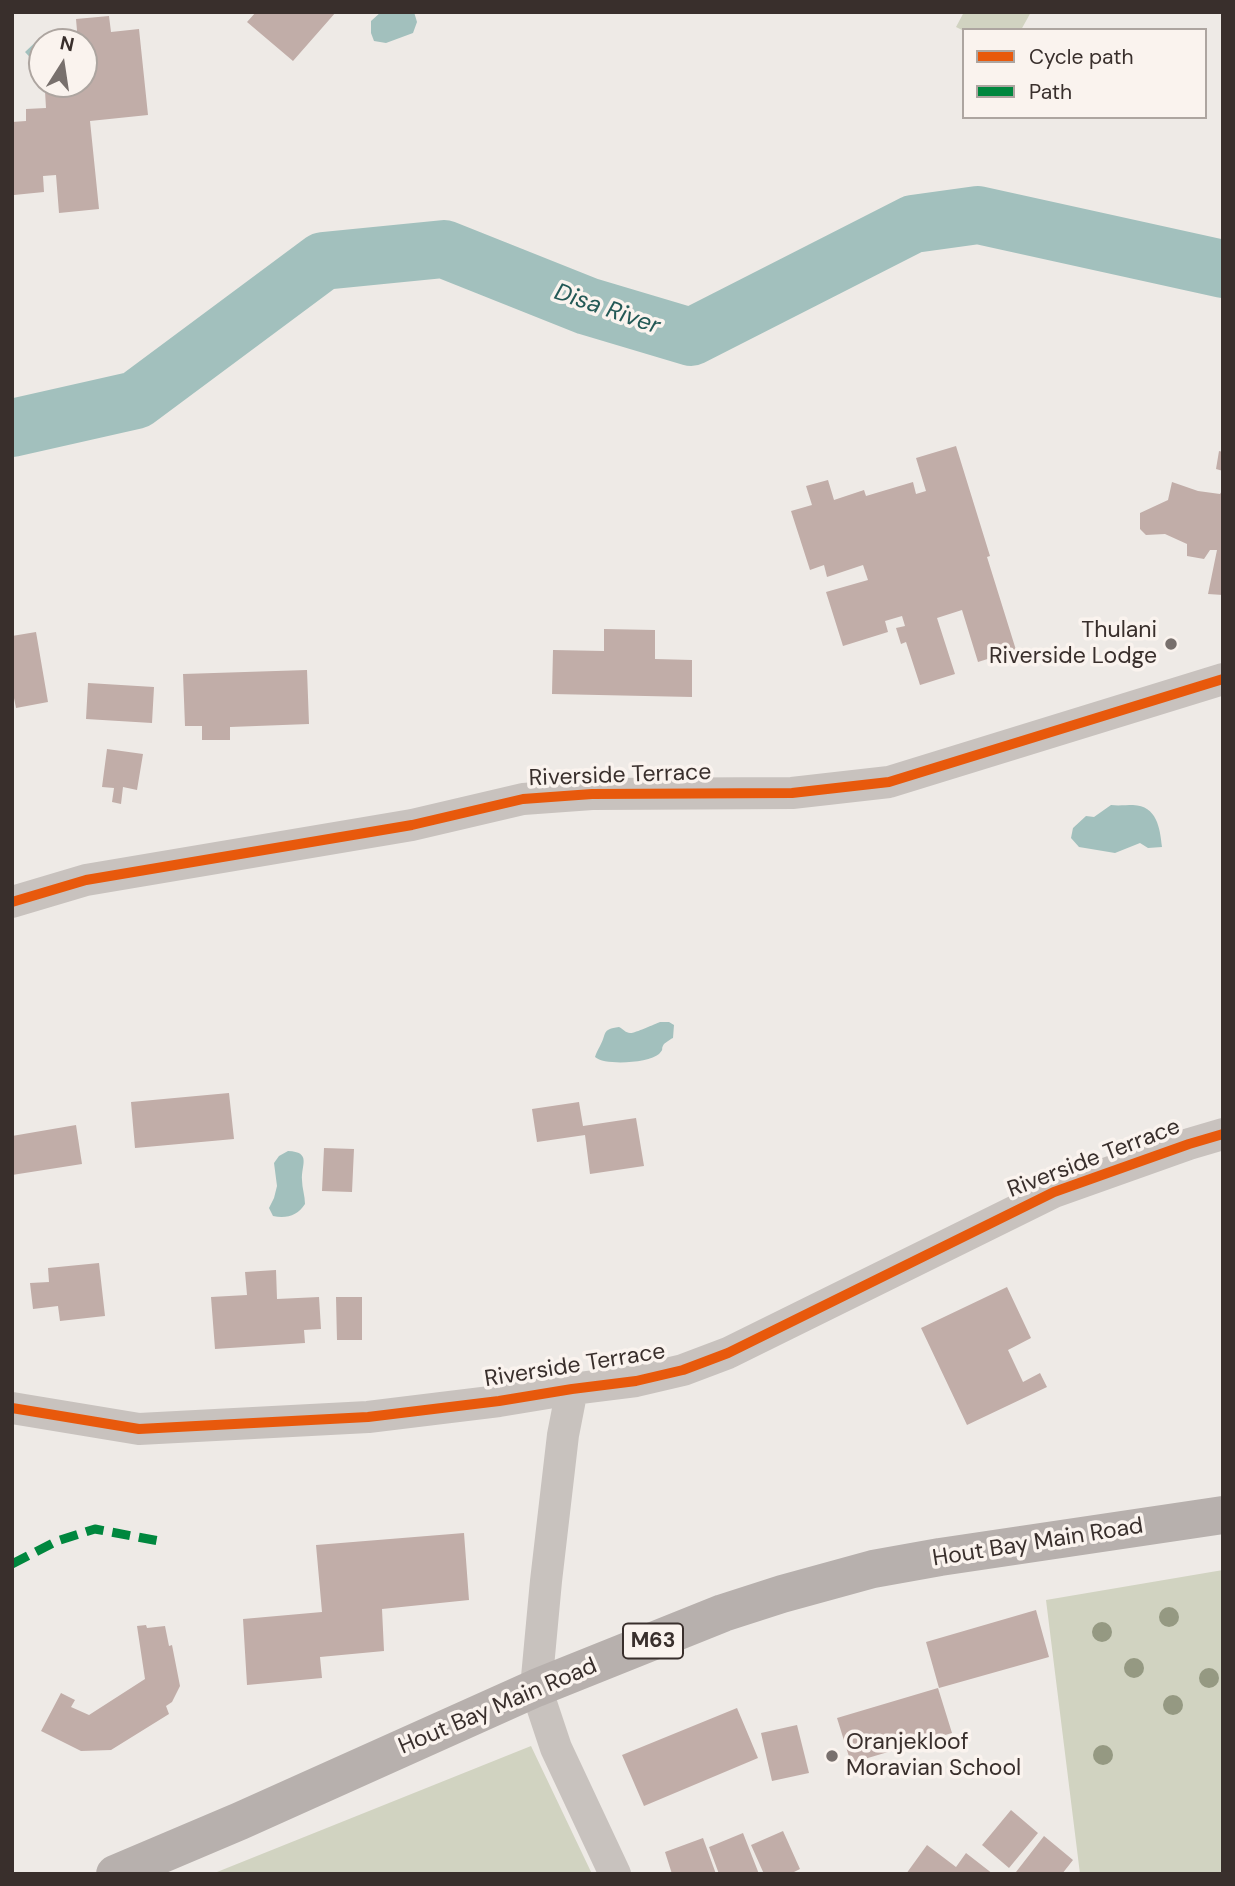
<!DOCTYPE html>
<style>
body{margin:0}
#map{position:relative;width:1235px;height:1886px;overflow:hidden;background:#eeeae6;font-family:"DM Sans",sans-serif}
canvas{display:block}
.frame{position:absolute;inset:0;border:14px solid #392f2c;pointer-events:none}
.legend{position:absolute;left:962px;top:28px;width:245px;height:91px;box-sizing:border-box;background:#faf3ee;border:2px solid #ada5a0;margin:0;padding:9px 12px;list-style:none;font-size:21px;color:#392f2c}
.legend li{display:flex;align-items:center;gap:14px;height:35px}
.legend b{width:35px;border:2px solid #ada5a0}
.north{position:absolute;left:28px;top:28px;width:70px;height:70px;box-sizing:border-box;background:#faf3ee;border:2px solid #ada5a0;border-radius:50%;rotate:12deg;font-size:19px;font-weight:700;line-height:28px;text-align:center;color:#392f2c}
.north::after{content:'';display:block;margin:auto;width:24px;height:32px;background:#78706d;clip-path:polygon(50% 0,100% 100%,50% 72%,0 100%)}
</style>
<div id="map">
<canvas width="1235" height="1886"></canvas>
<div class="frame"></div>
<ul class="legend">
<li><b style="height:9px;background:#e8590c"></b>Cycle path</li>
<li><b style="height:9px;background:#00873e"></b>Path</li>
</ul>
<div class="north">N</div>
</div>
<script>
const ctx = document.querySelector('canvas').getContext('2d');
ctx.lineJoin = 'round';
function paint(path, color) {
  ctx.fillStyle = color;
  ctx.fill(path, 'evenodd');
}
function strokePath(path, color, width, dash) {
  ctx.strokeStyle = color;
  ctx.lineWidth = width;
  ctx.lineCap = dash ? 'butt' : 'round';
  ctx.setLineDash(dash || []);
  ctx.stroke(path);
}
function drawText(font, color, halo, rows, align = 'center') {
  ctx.font = font + ' "DM Sans",sans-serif';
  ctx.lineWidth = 7;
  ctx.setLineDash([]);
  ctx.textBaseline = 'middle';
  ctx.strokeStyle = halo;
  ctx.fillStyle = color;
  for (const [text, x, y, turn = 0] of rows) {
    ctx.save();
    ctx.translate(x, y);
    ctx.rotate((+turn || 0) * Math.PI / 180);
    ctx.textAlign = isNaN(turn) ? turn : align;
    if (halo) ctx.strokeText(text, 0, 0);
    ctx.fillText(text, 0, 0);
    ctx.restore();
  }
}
const green = new Path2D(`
 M964 12H1031L1021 30H964V31L956 27Z
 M1223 1570V1874H1080L1046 1600Z
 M531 1746 592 1874H212Z`);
const water = new Path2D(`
 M381 12H414L417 22 413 33 386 43 374 41 371 33V21Z
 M44 34 51 42H42V70L25 52Z
 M1111 805C1118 806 1126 805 1133 805 1157 806 1160 828 1162 847L1148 848 1140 843 1115 853 1079 847 1071 838 1073 828 1086 816 1094 817Z
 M660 1022H669L674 1025 673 1038C672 1038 665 1043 664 1044 660 1050 665 1048 659 1054 649 1063 605 1066 595 1057 596 1053 598 1050 600 1046 607 1034 601 1029 619 1027 623 1029 626 1033 630 1033 633 1034 655 1024 660 1022Z
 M288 1151C312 1152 301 1165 302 1180 302 1188 305 1196 305 1204 298 1215 287 1219 273 1216L269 1208 274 1198 277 1186 274 1163 279 1156Z`);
const river = new Path2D(`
 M12 428 136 400 323 261 444 249 587 306 691 337 913 224 978 215 1223 269`);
const building = new Path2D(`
 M256 12H336L293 61 247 22Z
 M109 16 111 32 139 29 148 115 90 121 99 209 59 213 56 175 43 176 44 192 14 195 12 177V122L26 121V109L46 108 45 91 82 88V84H84V42H78L76 19Z
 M956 446 990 556 987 557 1016 650 978 662 962 610 937 618 955 674 920 685 906 642 901 644 896 628 905 626 902 616 885 621 888 632 843 646 826 592 868 580 863 565 827 577 824 565 810 570 791 511 812 505 806 486 828 480 834 500 864 490 866 496 913 482 916 494 926 491 916 458Z
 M1219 451 1223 452V471L1216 469Z
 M1172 482 1198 491 1220 494 1223 489V595L1208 594 1217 550H1210L1204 559 1187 556V544L1165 534 1146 535 1140 529V513L1168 500Z
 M604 629 655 630V659L692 660V697L552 694 553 650 604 651Z
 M36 632 48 702 16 708 12 688V636Z
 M307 670 309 724 230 727V740H202V726H185L183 674Z
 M88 683 154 687 152 723 86 719Z
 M107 749 143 754 137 790 123 787 121 804 112 802 114 788 102 787Z
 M229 1093 234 1139 135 1148 131 1102Z
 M579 1102 583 1126 636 1118 644 1166 590 1174 585 1135 537 1142 532 1109Z
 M76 1125 82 1164 12 1175V1136Z
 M324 1148 354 1149 352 1192 322 1191Z
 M99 1263 105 1316 60 1321 58 1306 33 1309 30 1283 49 1282 48 1268Z
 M276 1270 277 1299 319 1297 321 1329 304 1330 305 1343 215 1349 211 1297 247 1295 245 1272Z
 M1007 1287 1031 1338 1008 1350 1023 1382 1040 1373 1047 1387 967 1425 921 1328Z
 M336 1297H362V1340H337Z
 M464 1533 469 1600 382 1609 384 1651 320 1657 322 1678 247 1685 243 1619 322 1612 316 1545Z
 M1036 1610 1049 1657 939 1688 926 1642Z
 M146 1625 147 1628 165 1626 169 1646 172 1645 180 1686 172 1702 166 1706 169 1714 111 1750 81 1751 41 1731 61 1693 75 1700 71 1707 89 1715 145 1679 137 1626Z
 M938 1688 952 1733 851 1763 837 1718Z
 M737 1708 758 1758 644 1806 622 1755Z
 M797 1725 809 1773 772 1781 761 1733Z
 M1011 1810 1038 1833 1009 1868 982 1845Z
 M783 1831 800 1869 790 1874H764L751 1845Z
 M743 1833 759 1874H719L709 1847Z
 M1044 1836 1073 1860 1062 1874H1018L1016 1872Z
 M703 1838 716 1874H672L665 1852Z
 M927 1845 956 1867 966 1853 993 1874H906Z`);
const minor = new Path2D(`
 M12 902 86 880 412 825 523 799 592 794 792 793 889 782 1223 679
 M572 1389 563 1435 546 1581 536 1688 556 1748 615 1874
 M12 1408 139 1429 368 1417 499 1401 572 1389 636 1381 683 1370 728 1353 1054 1192 1189 1144 1223 1134`);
const primary = new Path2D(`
 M115 1874 240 1821 536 1688 723 1613 782 1594 873 1569 940 1557 1223 1515`);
const quiet = new Path2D(`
 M12 1564 57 1541 95 1529 159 1541`);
const cycleway = new Path2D(`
 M12 902 86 880 412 825 523 799 592 794 792 793 889 782 1223 679
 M12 1408 139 1429 368 1417 499 1401 572 1389 636 1381 683 1370 728 1353 1054 1192 1189 1144 1223 1134`);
const trees = [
 [1169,1617],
 [1102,1632],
 [1134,1668],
 [1209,1678],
 [1173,1705],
 [1103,1755]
];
const markers = [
 [1171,644,7,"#78706d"],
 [832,1756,7,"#78706d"]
];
const shields = [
 [653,1641,60]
];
const shieldNames = [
 ["M63",653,1641]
];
const poiNames = [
 ["Thulani",1157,631],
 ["Riverside Lodge",1157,657],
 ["Oranjekloof",846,1743,"left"],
 ["Moravian School",846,1769,"left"]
];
const streetNames = [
 ["Riverside Terrace",620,776,-2],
 ["Riverside Terrace",1094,1159,-21],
 ["Riverside Terrace",575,1366,-9],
 ["Hout Bay Main Road",1038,1543,-9],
 ["Hout Bay Main Road",498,1707,-23]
];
const waterNames = [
 ["Disa River",607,310,19]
];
paint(green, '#d1d3c1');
paint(water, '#a2c0bd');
strokePath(river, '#a2c0bd', 58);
paint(building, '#c1ada8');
strokePath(minor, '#c8c2be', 32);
strokePath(primary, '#b7b0ad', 38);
strokePath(quiet, '#00873e', 9, [18, 9]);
strokePath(cycleway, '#e8590c', 10);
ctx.fillStyle = '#959982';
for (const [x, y] of trees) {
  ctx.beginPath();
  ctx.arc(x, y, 10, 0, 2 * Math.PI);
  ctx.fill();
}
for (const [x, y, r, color] of markers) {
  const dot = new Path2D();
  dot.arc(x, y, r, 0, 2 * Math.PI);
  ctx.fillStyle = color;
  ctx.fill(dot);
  strokePath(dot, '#faf3ee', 2.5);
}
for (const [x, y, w] of shields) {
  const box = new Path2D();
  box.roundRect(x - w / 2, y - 17.5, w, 35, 5);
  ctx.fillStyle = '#faf3ee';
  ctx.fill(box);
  strokePath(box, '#392f2c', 2);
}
drawText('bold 21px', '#392f2c', null, shieldNames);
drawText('23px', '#392f2c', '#faf3ee', poiNames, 'right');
drawText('23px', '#392f2c', '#faf3ee', streetNames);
drawText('italic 24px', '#235956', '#faf3ee', waterNames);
</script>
